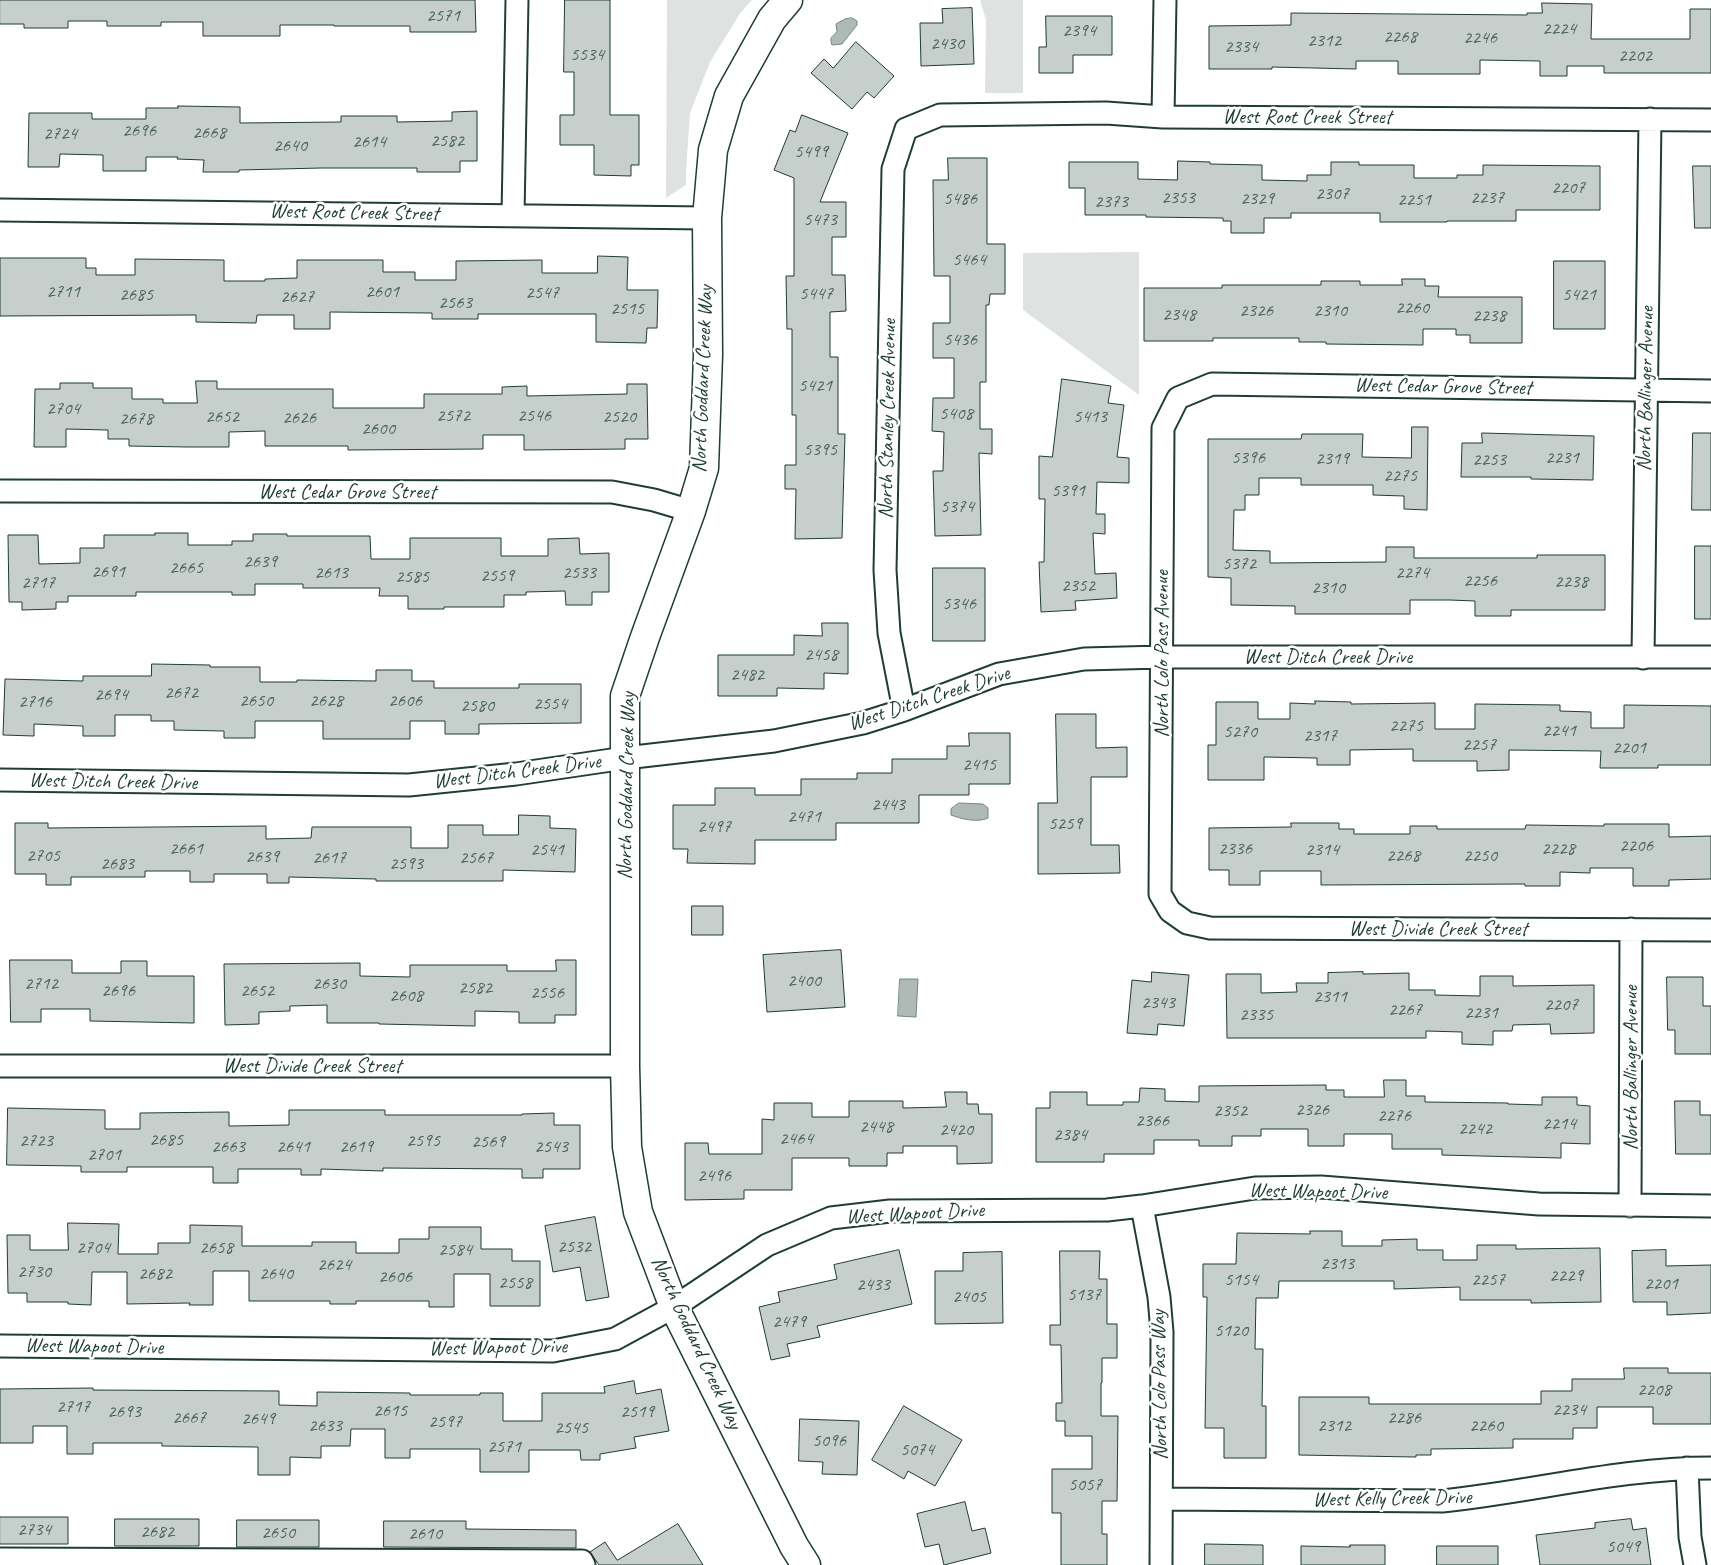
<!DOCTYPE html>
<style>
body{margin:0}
canvas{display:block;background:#fff}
</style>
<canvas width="1711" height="1565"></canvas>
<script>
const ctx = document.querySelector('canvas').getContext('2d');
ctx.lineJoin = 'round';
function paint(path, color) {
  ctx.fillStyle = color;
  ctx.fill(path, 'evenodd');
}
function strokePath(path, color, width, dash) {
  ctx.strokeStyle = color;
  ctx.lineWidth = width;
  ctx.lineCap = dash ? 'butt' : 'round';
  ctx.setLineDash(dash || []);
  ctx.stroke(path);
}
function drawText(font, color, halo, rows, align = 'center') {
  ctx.font = font + ' Caveat,sans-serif';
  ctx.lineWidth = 5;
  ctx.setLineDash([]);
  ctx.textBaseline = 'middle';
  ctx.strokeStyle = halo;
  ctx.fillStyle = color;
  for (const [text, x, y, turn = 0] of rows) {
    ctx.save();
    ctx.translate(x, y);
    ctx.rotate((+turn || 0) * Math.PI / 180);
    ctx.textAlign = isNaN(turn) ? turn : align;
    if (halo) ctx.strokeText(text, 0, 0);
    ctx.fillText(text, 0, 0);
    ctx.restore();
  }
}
const green = new Path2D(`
 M667 0H752L741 12 710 62 690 113 686 171V185L666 198Z
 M980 0H1023V93H985L986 20Z
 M1139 252V395L1023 310V253Z`);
const water = new Path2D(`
 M852 18 857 21V25L842 44 832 45C829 37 832 37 837 32L836 24 845 19Z
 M959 803 983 804 988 808V818C978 823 961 819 951 815V809Z
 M900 979H918L916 1017 898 1016Z`);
const building = new Path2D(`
 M0 0H475L476 32H410V26H334V25H280V36H203V22H161V26H107V21H68V28H24V24H0Z
 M565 0H610V115H639V165H631V176L594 175V145H560V115H574V72H564Z
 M1542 3 1592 4 1591 39H1690V9H1711V73H1604V66H1567V76H1540V61L1480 60V74H1398V61H1356V69L1272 67V69H1209V26L1291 25V13L1527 15V13H1542Z
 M972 8 974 64 921 66 920 23H943L942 9Z
 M1046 16H1112V55H1073V73H1039V47H1046Z
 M856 42 894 76 874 98 867 92 852 109 811 73 824 59 833 68Z
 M178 106 240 107V123L341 122V116H397V122L452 121V112L477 111V161H460V172H417V168H321L239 170V172H203L204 160 177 159 178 157H146V171H103V155L60 154 59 167H28L29 113H92V119H146V108H178Z
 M802 115 848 133 820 202H846V237H832V275H845L846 311 830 312V357H838V434H845L842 538 795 539 796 489H785V465H796V415H792V329H787L786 276H794V178L774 170 790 130 795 132Z
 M948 158H987V244H1005V294H990L989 305H986V382H980V429H992V454L979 453 981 535 935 536 933 471H943L944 432 932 431 933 398H954V358H933V323H950V276H934L933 180H948Z
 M1178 161 1210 162V164L1262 165V180L1307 181V175H1331V162H1359V165H1414V178H1457V175H1483V165L1600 166V210H1516V221H1447V222H1380V213H1291V218H1264V233H1231V221H1223V218L1146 217V215H1085V188H1069V162H1138V179L1177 180Z
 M1693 166H1711V228H1695Z
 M598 256 628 257 627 290H658L657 328H647L646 343 596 342V314H478V319H432V313L330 312V329H294V315H257L256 323 196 322V315L0 316V258H86V268H96V275H135V259L224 260V281H265V279L297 278V260H383V272H415V280H456V261L542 260V273H597Z
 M1554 261H1605V329H1554Z
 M1402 279H1425V286H1439L1438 297H1522V343H1470V335H1456V329H1423V345L1326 344V342H1299V338H1213V341H1144V288H1222V285H1321V281H1360V285H1402Z
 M1062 379 1111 386 1108 403 1124 405 1117 457 1129 458V483L1097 482 1096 514H1105V534L1093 533 1095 574 1116 573 1117 598 1075 601 1076 610 1041 612 1039 562H1044L1045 499H1039V456L1052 457Z
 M196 381H217V389H333V408H424V394H502V387L527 386V396L627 394V384H647L648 439H625V449L524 450V435H483V449L348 450V446H265V431L229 432V447H188L129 446V439H108V430L66 429V447H34L35 389H60V383H93V388H132V399H163V403H197Z
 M1412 427H1428L1427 510 1404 509V496L1373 495V485H1301V478H1259V495H1245V510H1234L1233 550 1270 551V563L1386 562V547H1414V558H1537V555H1605V610H1511V616H1475V601L1450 600H1410V614H1295V606L1231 605V578L1208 577V439H1301L1302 434H1363L1362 457 1411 458Z
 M1482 433 1594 436 1593 480 1531 479V477H1461L1462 443H1482Z
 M1693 433H1711V510H1692Z
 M155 533H188V545H232V541H253V534H287V536H370L371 559H410V538H501V556H548V539L579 538 580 554 609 553V592H592V605H566L565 591 526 592V595H504V607H444V609H408V596H379L380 588H303V584H255V595H232V592H136V596H68V602H56V609L22 610V602H9L8 535H38L39 564 80 563V548H104V535H155Z
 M1695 546H1711V619H1695Z
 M933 568H985V641H933Z
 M822 623H848V674L824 673V689L777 688V696H718V655H794V635L822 636Z
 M152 664 210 665V667H260V682H297V680L376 681V670H412V681H434V688H519V684H581V723L479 724V734H445V721H410V739H323V721H255V738H224V731L174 730V721H151V715H115V736H83V726L34 724V736L3 735 5 679 83 681V676H151Z
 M1315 701 1351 702V704L1435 703V729H1475V704L1560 705V711L1591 712V728H1624V705L1711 706V765H1658V768H1600L1601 751 1509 750V770L1477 771V761H1413V749L1350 750V765H1317V758L1264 757V780H1208V745H1216V702H1258V719H1290V703L1315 704Z
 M1056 714H1096V748L1127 747V777H1091V845H1119L1120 873 1038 874V803H1057Z
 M969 733H1010V784H969V795H919V823H836V840H755V864L687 863 688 849H673V805H715V788H755V795H801V779H857V773H892V759H947V746H969Z
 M519 815 550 816V828L576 829 575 872 503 870V881H376V879L289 877V883H267V874H214V882H190V871H145V877H71V885H46V874H15V823H48V828L266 826V839L311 838 312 827H411V848H448V825H483V835H518Z
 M1291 823H1339V829H1354V834H1410V826H1437V829H1525L1526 825 1604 826V824H1669V837L1711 836V879L1669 880V886H1633V868H1590V873L1560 872V886H1525V884L1321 885V871H1260V885H1229V870H1209V828L1291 827Z
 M692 906H723V935H692Z
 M841 950 845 1007 767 1012 763 955Z
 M10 960H72V973H121V961H147V976H194V1023L90 1021V1009H41V1022H11Z
 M556 960H576V1015H555V1023H519V1012L475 1011V1026L379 1024V1023H327V1005L290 1006V1011L259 1012V1024L225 1025 224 964 360 963V976L410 977V965H507V971H556Z
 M1152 972 1189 975 1184 1026 1158 1024 1157 1035 1127 1033 1132 980 1151 982Z
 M1363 972V974L1409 973V990H1435V995L1480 996V976H1513V986L1594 985V1033L1551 1034 1550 1024 1513 1025 1512 1031H1493V1045L1462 1044V1032L1426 1031V1038H1227L1226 974H1261V993L1297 992 1296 983H1328V973Z
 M1667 977H1703V1006H1711V1054H1675V1030H1668Z
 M1384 1080H1406V1096H1425V1102L1508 1103V1104L1542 1105V1097H1577V1105L1590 1106V1144L1561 1143V1158L1442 1155V1149H1392V1134H1344V1146H1308V1129H1261V1136H1232V1146H1199V1140H1154V1154H1104V1162H1036V1108H1050V1092H1087V1105H1123V1102H1139L1140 1088 1165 1089V1101L1199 1102V1086L1326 1085V1090H1344V1097H1384Z
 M945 1092H967V1104H978L979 1114H992V1163L957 1164V1146H903V1153H887V1166H849V1158H792V1190H744V1199L685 1200V1143H708L709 1154H762V1119L774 1120V1103H812V1117H849V1101H903V1108L946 1107Z
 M1675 1101H1700V1115H1711V1154H1676Z
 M8 1108 105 1110V1129H140V1113L229 1112V1126L289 1125V1110H385V1115H522V1114L554 1113V1125H580V1169H543V1178H522V1169L383 1168V1171L321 1169V1175H301V1169H238V1183H213V1167H127V1172H81V1166L7 1165Z
 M595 1217 609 1297 586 1301 580 1267 553 1272 545 1226Z
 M68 1223 119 1224 118 1254H158V1243H190V1225L242 1226V1246H312V1242H356V1253H399V1239H429V1227H481V1249H512V1261H540V1306H490V1274H454V1307H429V1301H356V1304H330V1301H249V1271H213V1305H189L190 1303 127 1304V1272H92L91 1305 68 1304V1302H27V1293H8L7 1235H30V1250H68Z
 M1310 1231H1342V1246H1382V1240L1417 1239V1250H1443V1260H1477V1245H1516V1249L1600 1248 1601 1302 1531 1303V1300H1460V1287L1394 1289V1281H1279L1278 1298H1256L1255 1349H1263L1262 1406H1266V1458H1224V1428H1205L1207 1297H1203V1264H1236L1237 1233 1310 1234Z
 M899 1250 912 1304 817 1326 820 1337 787 1344 790 1356 771 1360 759 1307 780 1302 778 1292 837 1279 834 1265Z
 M1666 1250V1266L1711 1265V1313L1667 1315V1302H1633L1632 1251Z
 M1060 1251H1100L1099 1279H1107V1324H1117V1358H1102V1383H1101V1416H1118L1117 1501H1102V1534H1107V1565H1061V1513H1052V1469H1092V1436H1065V1421H1056V1403H1062L1061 1345H1050V1325H1060Z
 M1002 1252 1003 1323 935 1324V1271H963V1253Z
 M1624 1368H1668V1373H1711V1424H1653V1407H1597V1428H1573V1439H1513V1448L1431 1449V1455H1416V1457L1299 1455V1397H1369V1404H1541V1391H1572V1379H1624Z
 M634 1381 636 1394 661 1389 669 1431 634 1437 636 1448 600 1454V1460H581L580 1450H529V1472H480V1449H410V1458H385V1429H351L350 1446H321V1458L290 1457V1475H258V1447L162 1446V1443H93V1454H67V1426H33V1443H0V1389L93 1388V1390L279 1391V1405L317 1406V1392L410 1393V1395H480V1393H503V1421H542V1393H605L604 1387Z
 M904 1406 962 1440 935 1486 908 1471 904 1479 872 1460Z
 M800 1419 859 1421 857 1475 822 1474 823 1462 799 1461Z
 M965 1502 972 1531 985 1528 991 1553 944 1565 939 1544 925 1547 917 1514Z
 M0 1517H68V1544H0Z
 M115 1519H199V1546H115Z
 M1631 1519 1633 1530 1646 1528 1651 1565H1540L1536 1535 1595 1528V1523Z
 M237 1520H319V1547H237Z
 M384 1521H466V1529L576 1530V1548L384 1547Z
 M678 1524 703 1565H599L590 1552 605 1542 617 1560Z
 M1205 1544 1263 1545V1565H1205Z
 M1350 1545H1385V1565H1301V1546L1350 1547Z
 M1437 1546H1498V1565H1437Z`);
const street = new Path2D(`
 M1163 117 1165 0
 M0 210 707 218
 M513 215 517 0
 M1711 391 1212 384 1178 398 1163 428 1160 894 1170 911 1187 923 1210 928 1711 930
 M0 491 612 492 654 500 691 511
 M1643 658 1650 119
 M904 710 889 633 885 570 893 169 906 129 940 115 1106 113 1163 117 1711 120
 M0 780 409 785 516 774 625 758 774 741 863 723 904 710 999 674 1084 659 1162 657H1711
 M0 1066H625
 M1142 1206 1159 1297 1162 1332 1161 1565
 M1630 1206 1631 929
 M0 1346 553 1351 615 1339 674 1307 767 1245 831 1218 890 1211 1107 1210 1142 1206 1255 1188 1321 1187 1539 1204 1711 1206
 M1687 1468 1690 1537 1695 1565
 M1162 1499 1442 1501C1532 1492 1620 1468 1711 1468
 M0 1559 582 1561 584 1565`);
const secondary = new Path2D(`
 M788 0 772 19 729 96 713 150 707 218 708 355 704 468 691 511 645 637 625 696V1066L627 1147 638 1212 674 1307 794 1546 806 1565`);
const numberNames = [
 ["2571",443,16],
 ["2224",1559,29],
 ["2394",1079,31],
 ["2268",1400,37],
 ["2246",1480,38],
 ["2312",1324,41],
 ["2430",947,44],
 ["2334",1241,47],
 ["5534",587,55],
 ["2202",1635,56],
 ["2696",139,131],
 ["2668",209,133],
 ["2724",60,134],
 ["2582",447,141],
 ["2614",369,142],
 ["2640",290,146],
 ["5499",811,152],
 ["2207",1568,188],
 ["2307",1332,194],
 ["2353",1178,198],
 ["2237",1487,198],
 ["5486",960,199],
 ["2329",1257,199],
 ["2251",1414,200],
 ["2373",1111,202],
 ["5473",820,220],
 ["5464",969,260],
 ["2711",63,292],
 ["2601",382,292],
 ["2547",542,293],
 ["5447",816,294],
 ["2685",136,295],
 ["5421",1579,295],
 ["2627",297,297],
 ["2563",455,303],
 ["2260",1412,308],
 ["2515",627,309],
 ["2326",1256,311],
 ["2310",1330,311],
 ["2348",1179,315],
 ["2238",1489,316],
 ["5436",960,340],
 ["5421",815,386],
 ["2704",63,409],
 ["5408",956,414],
 ["2572",453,416],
 ["2546",534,416],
 ["2652",222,417],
 ["2520",619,417],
 ["5413",1090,417],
 ["2626",299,418],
 ["2678",136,419],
 ["2600",378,429],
 ["5395",820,450],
 ["5396",1248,458],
 ["2231",1562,458],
 ["2319",1332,459],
 ["2253",1489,460],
 ["2275",1400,476],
 ["5391",1068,491],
 ["5374",957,507],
 ["2639",260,562],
 ["5372",1239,564],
 ["2665",186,568],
 ["2691",108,572],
 ["2613",331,573],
 ["2533",579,573],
 ["2274",1412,573],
 ["2559",497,576],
 ["2585",412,577],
 ["2256",1480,581],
 ["2238",1571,582],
 ["2717",38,583],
 ["2352",1078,586],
 ["2310",1328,588],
 ["5346",959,604],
 ["2458",821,655],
 ["2482",747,675],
 ["2672",181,693],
 ["2694",111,695],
 ["2650",256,701],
 ["2628",326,701],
 ["2606",405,701],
 ["2716",35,702],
 ["2554",550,704],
 ["2580",477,706],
 ["2275",1406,726],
 ["2241",1559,731],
 ["5270",1240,732],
 ["2317",1320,736],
 ["2257",1479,745],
 ["2201",1629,748],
 ["2415",979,765],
 ["2443",888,805],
 ["2471",804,817],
 ["5259",1065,824],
 ["2497",714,827],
 ["2206",1636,846],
 ["2661",186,849],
 ["2336",1235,849],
 ["2228",1558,849],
 ["2541",547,850],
 ["2314",1322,850],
 ["2705",43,856],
 ["2268",1403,856],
 ["2250",1480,856],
 ["2639",262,857],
 ["2617",329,858],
 ["2567",476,858],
 ["2683",117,864],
 ["2593",406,864],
 ["2400",804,981],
 ["2712",41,984],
 ["2630",329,984],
 ["2582",475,988],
 ["2696",118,991],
 ["2652",257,991],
 ["2556",547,993],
 ["2608",406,996],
 ["2311",1330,997],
 ["2343",1158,1003],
 ["2207",1561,1005],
 ["2267",1405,1010],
 ["2231",1481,1013],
 ["2335",1256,1015],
 ["2326",1312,1110],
 ["2352",1230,1111],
 ["2276",1394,1116],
 ["2366",1152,1121],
 ["2214",1559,1124],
 ["2448",876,1127],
 ["2242",1475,1129],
 ["2420",956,1130],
 ["2384",1070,1135],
 ["2464",796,1139],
 ["2685",166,1140],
 ["2723",36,1141],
 ["2595",423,1141],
 ["2569",488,1142],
 ["2663",228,1147],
 ["2641",293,1147],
 ["2619",356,1147],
 ["2543",551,1147],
 ["2701",104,1155],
 ["2496",714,1176],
 ["2532",574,1247],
 ["2704",93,1248],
 ["2658",216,1248],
 ["2584",455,1250],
 ["2313",1337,1264],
 ["2624",334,1265],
 ["2730",34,1272],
 ["2682",155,1274],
 ["2640",276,1274],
 ["2229",1566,1276],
 ["2606",395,1277],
 ["5154",1241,1280],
 ["2257",1488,1280],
 ["2558",515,1283],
 ["2201",1661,1284],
 ["2433",873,1285],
 ["5137",1084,1295],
 ["2405",969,1297],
 ["2479",789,1322],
 ["5120",1231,1331],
 ["2208",1654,1390],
 ["2717",73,1407],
 ["2234",1569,1410],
 ["2615",390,1411],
 ["2693",124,1412],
 ["2519",637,1412],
 ["2667",189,1418],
 ["2286",1404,1418],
 ["2649",258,1419],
 ["2597",445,1422],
 ["2633",325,1426],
 ["2312",1334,1426],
 ["2260",1486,1426],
 ["2545",571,1428],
 ["5096",829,1441],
 ["2571",504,1447],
 ["5074",917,1450],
 ["5057",1085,1485],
 ["2734",34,1530],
 ["2682",157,1532],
 ["2650",278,1533],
 ["2610",425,1534],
 ["5049",1623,1547]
];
const streetNames = [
 ["West Root Creek Street",1307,117],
 ["West Root Creek Street",354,213,1],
 ["North Goddard Creek Way",703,379,-88],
 ["West Cedar Grove Street",1443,387,1],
 ["North Ballinger Avenue",1646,389,-89],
 ["North Stanley Creek Avenue",888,419,-89],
 ["West Cedar Grove Street",347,492],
 ["North Lolo Pass Avenue",1162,654,-90],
 ["West Ditch Creek Drive",1328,657],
 ["West Ditch Creek Drive",929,699,-18],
 ["West Ditch Creek Drive",517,772,-7],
 ["West Ditch Creek Drive",113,782,1],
 ["North Goddard Creek Way",627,786,-89],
 ["West Divide Creek Street",1438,929],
 ["West Divide Creek Street",312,1066],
 ["North Ballinger Avenue",1631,1068,-90],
 ["West Wapoot Drive",1318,1192,1],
 ["West Wapoot Drive",915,1214,-3],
 ["North Goddard Creek Way",696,1343,65],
 ["West Wapoot Drive",94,1347,1],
 ["West Wapoot Drive",498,1348,-1],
 ["North Lolo Pass Way",1160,1385,-91],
 ["West Kelly Creek Drive",1392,1499,-1]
];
paint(green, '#dee3e2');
paint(water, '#afbab7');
strokePath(water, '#758883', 1);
paint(building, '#c7cfcc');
strokePath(building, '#1f3d34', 1);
strokePath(street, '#1f3d34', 25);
strokePath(secondary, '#1f3d34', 31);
strokePath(street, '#fff', 21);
strokePath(secondary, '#fff', 28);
drawText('19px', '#49625a', null, numberNames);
drawText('21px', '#1f3d34', '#fff', streetNames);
</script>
